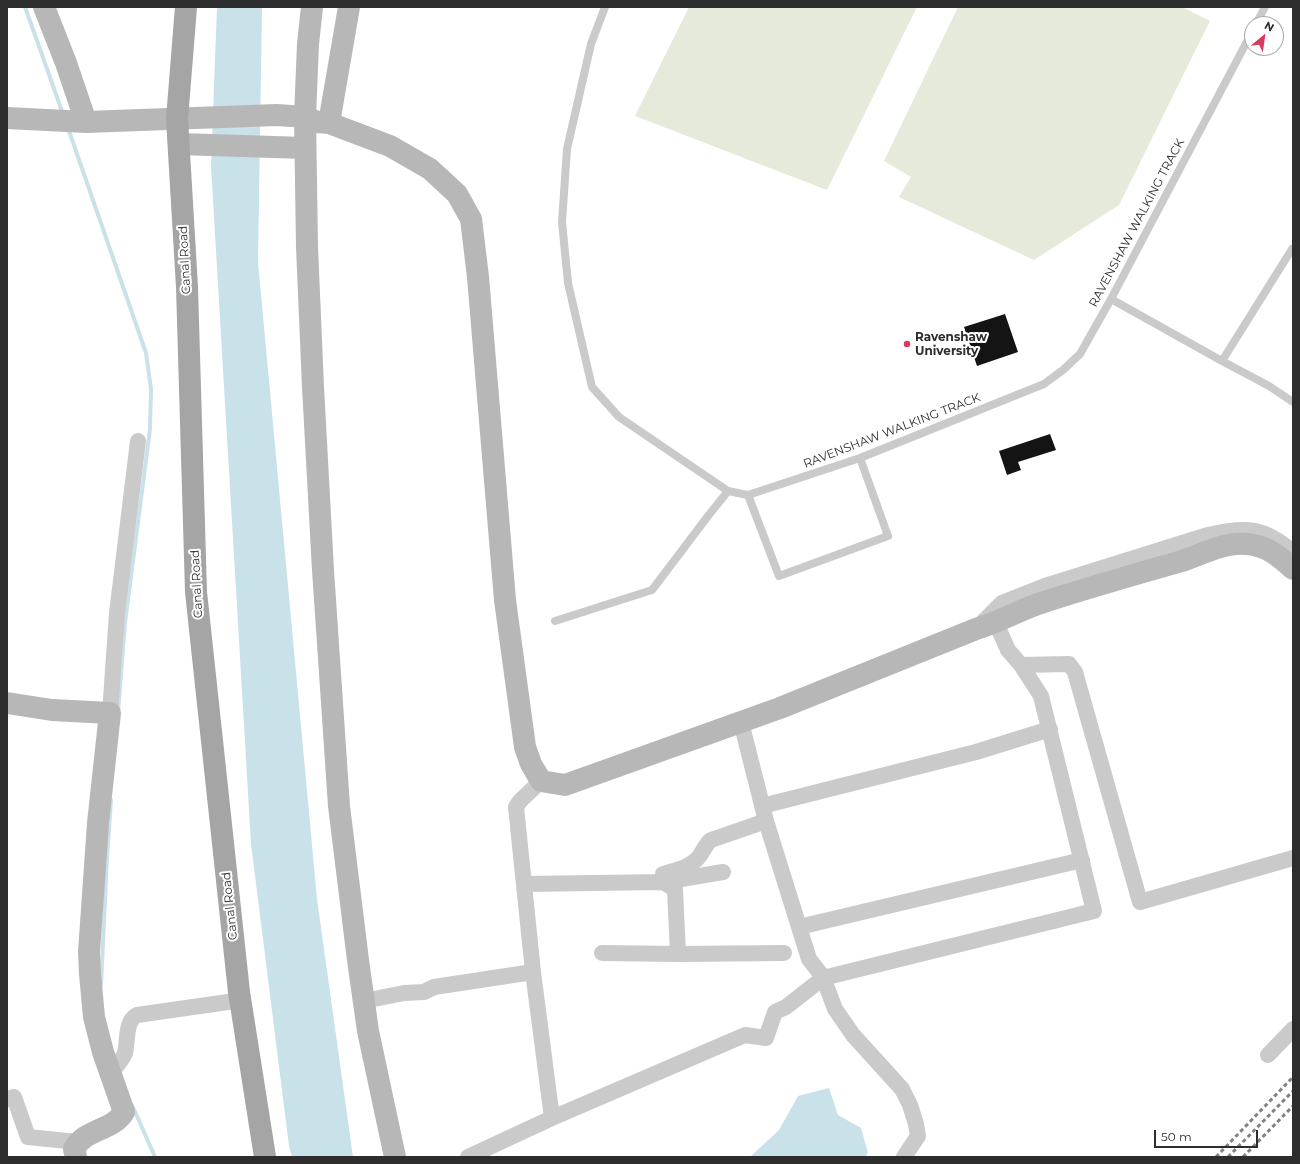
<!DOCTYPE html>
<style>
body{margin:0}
#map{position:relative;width:1300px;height:1164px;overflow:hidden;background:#fff;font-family:Montserrat,sans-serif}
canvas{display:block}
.frame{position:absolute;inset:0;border:8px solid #2d2d2d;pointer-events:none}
.north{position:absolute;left:1244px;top:16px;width:40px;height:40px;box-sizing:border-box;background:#fff;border:1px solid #ababab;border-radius:50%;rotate:29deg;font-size:11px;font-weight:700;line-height:16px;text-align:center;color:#2d2d2d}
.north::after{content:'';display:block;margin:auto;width:14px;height:18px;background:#d93a5d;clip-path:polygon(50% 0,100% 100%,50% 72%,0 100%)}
.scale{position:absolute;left:1154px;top:1130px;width:104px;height:18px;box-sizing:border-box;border:2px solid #2d2d2d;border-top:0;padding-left:5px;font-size:12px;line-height:14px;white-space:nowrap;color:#2d2d2d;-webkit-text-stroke:3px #fff;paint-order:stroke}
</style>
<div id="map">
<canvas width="1300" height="1164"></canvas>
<div class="frame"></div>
<div class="north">N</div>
<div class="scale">50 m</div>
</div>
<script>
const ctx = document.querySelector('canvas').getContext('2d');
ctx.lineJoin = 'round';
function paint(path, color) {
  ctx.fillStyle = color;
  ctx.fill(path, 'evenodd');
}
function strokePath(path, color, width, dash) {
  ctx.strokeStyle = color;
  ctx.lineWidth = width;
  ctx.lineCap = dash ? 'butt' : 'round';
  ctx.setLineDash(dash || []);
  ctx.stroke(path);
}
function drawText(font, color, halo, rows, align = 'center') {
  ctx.font = font + ' Montserrat,sans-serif';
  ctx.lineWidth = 4;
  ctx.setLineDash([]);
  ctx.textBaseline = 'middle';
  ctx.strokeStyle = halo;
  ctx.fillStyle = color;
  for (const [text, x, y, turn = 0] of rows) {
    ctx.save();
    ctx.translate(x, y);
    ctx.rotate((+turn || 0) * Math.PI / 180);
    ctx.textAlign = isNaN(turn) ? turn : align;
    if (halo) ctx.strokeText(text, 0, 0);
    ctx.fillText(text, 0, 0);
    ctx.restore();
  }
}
const green = new Path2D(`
 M689 7H917L827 190 635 116Z
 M958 7H1182L1210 21 1119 205 1034 260 899 197 911 177 884 161Z`);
const water = new Path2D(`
 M217 7H262L258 262 317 899 353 1157H292L289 1146 251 844 211 166Z
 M829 1088 838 1115 861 1128 868 1153 865 1157H750L779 1130 798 1096Z`);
const stream = new Path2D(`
 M25 7 63 114
 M68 128 146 353 151 389 150 429 125 623 118 712
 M101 985 107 857 111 800
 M132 1105 155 1157`);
const building = new Path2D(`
 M1005 314 1018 352 977 366 964 327Z
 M1050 434 1056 450 1018 462 1021 470 1007 475 999 451Z`);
const lane = new Path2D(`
 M605 7 591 44 567 149 562 222 568 283 592 387 619 417 728 491 748 495 860 458 1044 384 1063 370 1080 354 1111 299 1252 32
 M1256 24 1265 7
 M1111 299 1222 361 1292 249 1293 250
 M1222 361 1269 386 1293 402
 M748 495 779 576 888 536 860 458
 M555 621 652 590 708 516 728 491`);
const street = new Path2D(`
 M980 625 1002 603 1045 586 1208 535C1246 526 1263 527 1293 552
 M1021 665 1069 664 1075 672 1140 902 1293 858
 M110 713 117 613 138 441
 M741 722 766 821 809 959 823 977 835 1009 853 1035 902 1089 910 1105 916 1124 918 1136 904 1157
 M762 806 976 752 1050 729
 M723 872 663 882V874C675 870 689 868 698 858 703 852 705 845 711 840L766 821
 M524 884 663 882 675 889 678 954 784 953
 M799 927 1082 860
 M602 953 678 954
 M364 1001 404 993 424 992 434 987 533 972
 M1268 1055 1293 1029
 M110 1074C115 1068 122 1061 125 1053 128 1041 125 1021 137 1015L242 1000
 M7 1099 14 1097 28 1137 77 1142
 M552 1118 745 1035 766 1038 775 1012 786 1007 823 978 1094 911 1041 696 1021 665 1008 650 996 623
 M468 1157 552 1118 533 972 516 807 520 801 541 781`);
const secondary = new Path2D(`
 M44 7 66 63 86 122
 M312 7 308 44 305 117 307 247 313 387 323 570 339 806 358 960 368 1031 395 1157
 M7 118 86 122 277 115 305 117 317 122 329 123 390 146 430 169 457 194 471 219 478 277 505 600 525 747 531 764 541 781 565 785 780 708 976 629C1000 622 1021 609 1044 602 1090 587 1136 574 1182 561 1202 554 1225 542 1246 544 1266 545 1279 556 1293 569
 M329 123 349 7
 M179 144 305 148
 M7 703 52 710 110 713 98 823 89 952 90 974 94 1017 103 1052 124 1112C113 1131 84 1129 74 1149L76 1157`);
const primary = new Path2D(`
 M186 7 177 119 187 287 196 592 239 992 265 1157`);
const rail = new Path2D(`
 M1216 1157 1293 1077
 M1228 1157 1293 1091
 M1243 1157 1293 1106`);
const markers = [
 [907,344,4,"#d93a5d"]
];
const streetNames = [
 ["RAVENSHAW WALKING TRACK",1137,223,-62],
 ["Canal Road",185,260,-93],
 ["RAVENSHAW WALKING TRACK",892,431,-21],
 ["Canal Road",197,584,-93],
 ["Canal Road",230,906,-96]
];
const poiNames = [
 ["Ravenshaw",915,337],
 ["University",915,351]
];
paint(green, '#e5eadb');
paint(water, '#c9e1e9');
strokePath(stream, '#c9e1e9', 4);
paint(building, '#141414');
strokePath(lane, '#cacaca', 8);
strokePath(street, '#cacaca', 16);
strokePath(secondary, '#b7b7b7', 22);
strokePath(primary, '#a5a5a5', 22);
strokePath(rail, '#828282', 3, [4, 3]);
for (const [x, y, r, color] of markers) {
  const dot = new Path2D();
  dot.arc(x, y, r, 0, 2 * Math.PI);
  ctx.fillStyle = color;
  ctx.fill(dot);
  strokePath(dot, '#fff', 1.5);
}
drawText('12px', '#2d2d2d', '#fff', streetNames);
drawText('bold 12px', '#2d2d2d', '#fff', poiNames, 'left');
</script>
